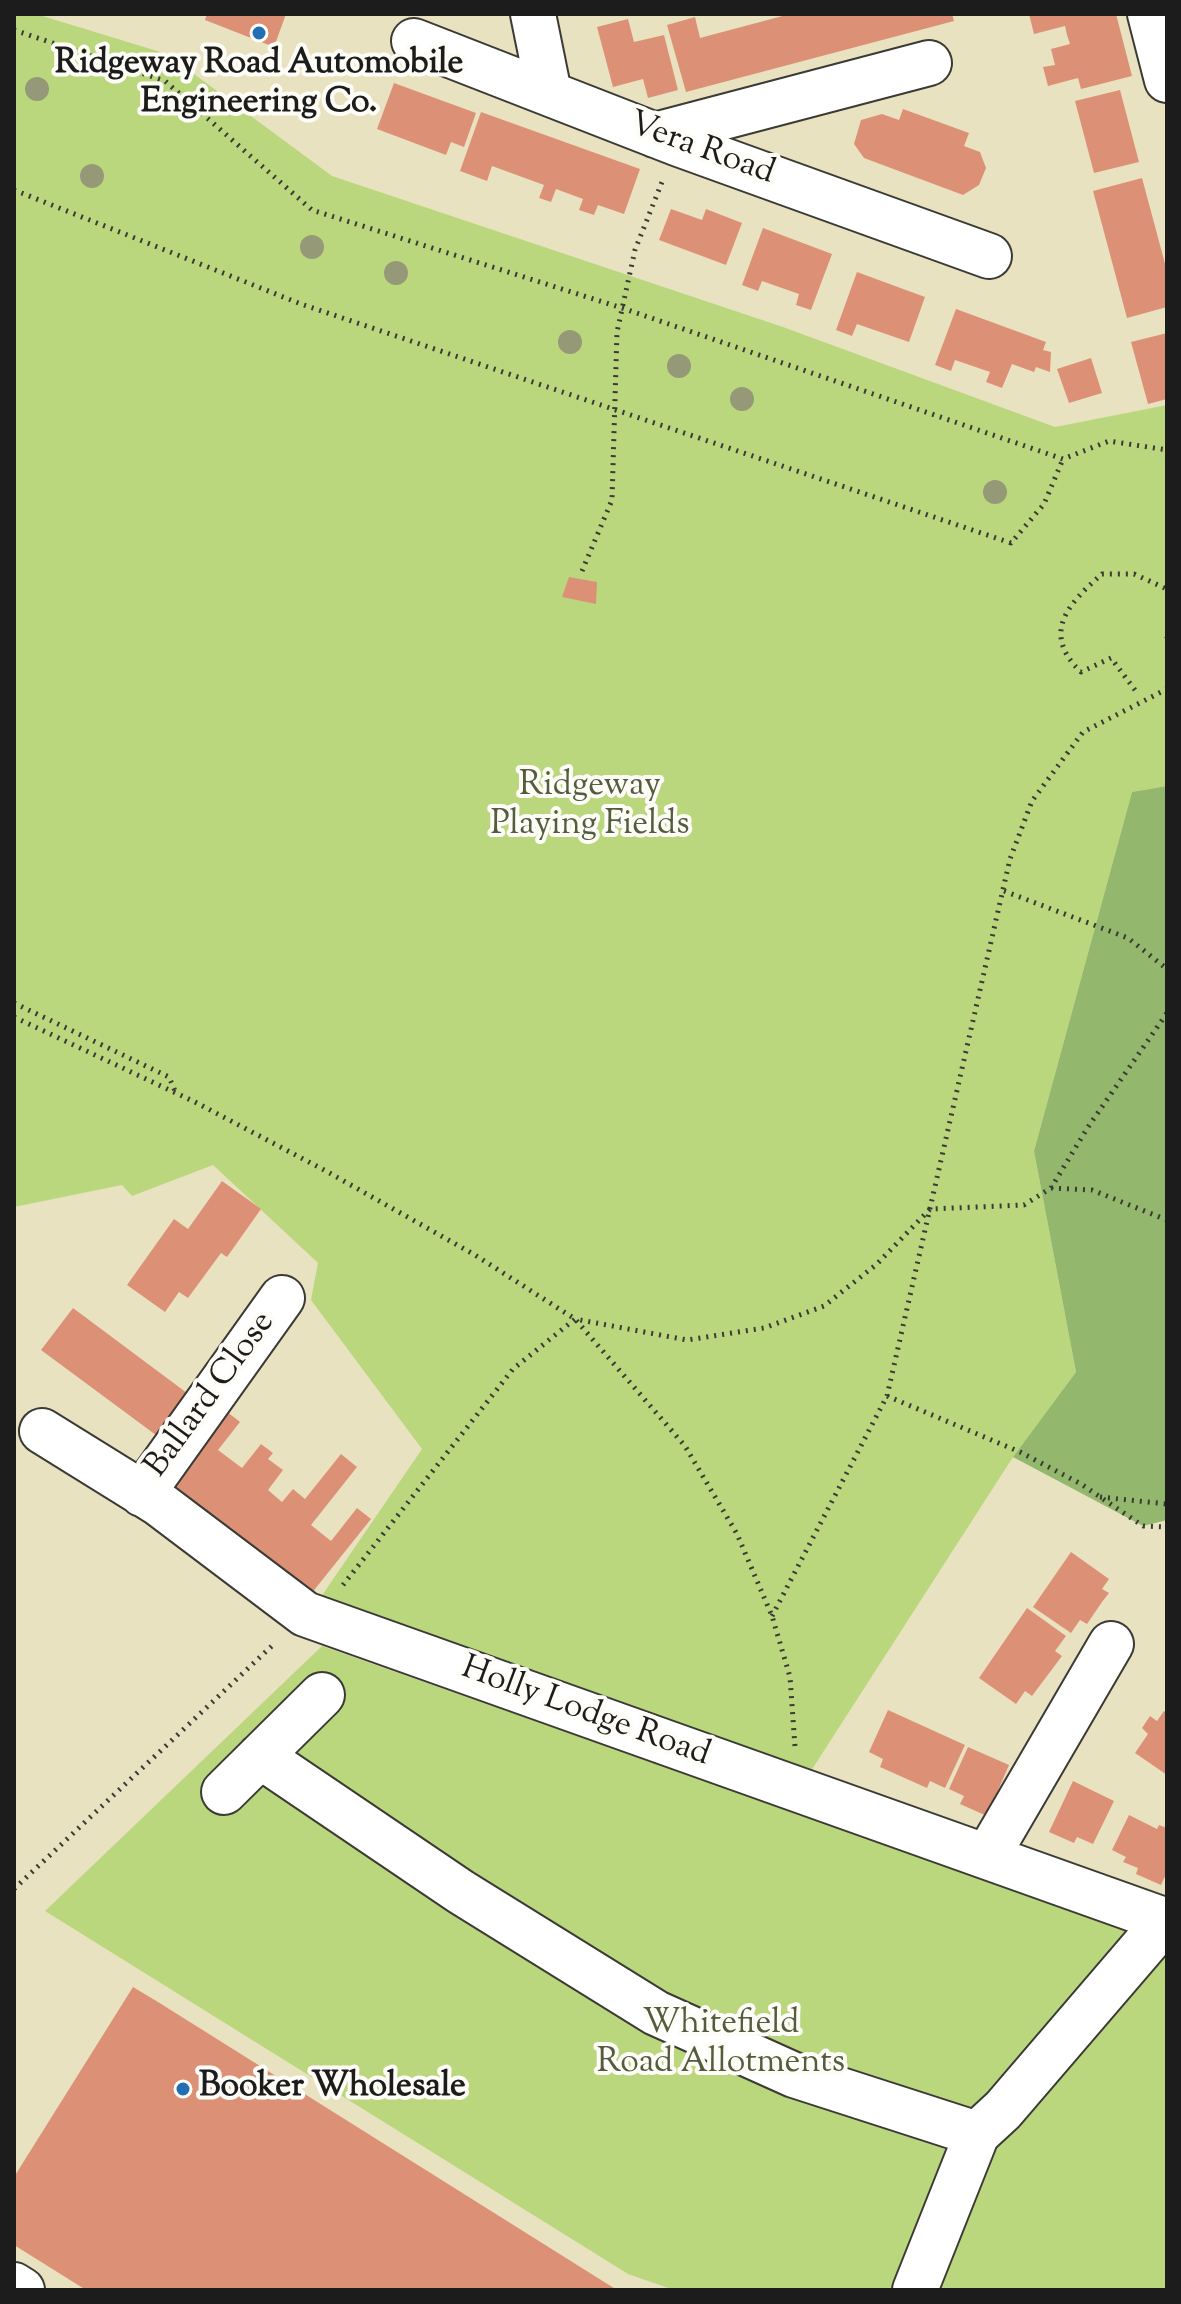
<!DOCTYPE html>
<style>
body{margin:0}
#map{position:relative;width:1181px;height:2304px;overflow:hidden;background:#e9e2c0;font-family:"Sorts Mill Goudy",serif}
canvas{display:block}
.frame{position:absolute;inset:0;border:16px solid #1c1c1c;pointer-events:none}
</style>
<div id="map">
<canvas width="1181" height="2304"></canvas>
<div class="frame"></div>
</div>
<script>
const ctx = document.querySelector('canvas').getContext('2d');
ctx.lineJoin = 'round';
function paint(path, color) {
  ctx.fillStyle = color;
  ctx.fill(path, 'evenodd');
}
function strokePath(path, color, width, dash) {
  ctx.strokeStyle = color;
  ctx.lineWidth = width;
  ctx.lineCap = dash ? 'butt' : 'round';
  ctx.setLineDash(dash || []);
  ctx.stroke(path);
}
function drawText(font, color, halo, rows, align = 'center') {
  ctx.font = font + ' "Sorts Mill Goudy",serif';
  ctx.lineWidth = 8;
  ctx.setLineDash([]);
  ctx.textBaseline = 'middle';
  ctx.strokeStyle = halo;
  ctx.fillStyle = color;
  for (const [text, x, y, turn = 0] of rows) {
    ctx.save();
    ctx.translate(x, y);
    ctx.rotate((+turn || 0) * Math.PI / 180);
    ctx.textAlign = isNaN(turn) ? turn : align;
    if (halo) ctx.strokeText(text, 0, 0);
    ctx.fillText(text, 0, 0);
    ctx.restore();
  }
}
const green = new Path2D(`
 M14 14H36L167 54 332 176 783 327 1055 427 1167 405V786L1132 792 1034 1151 1076 1372 1013 1457 809 1774 312 1610 422 1449 311 1300 318 1263 213 1165 132 1196 122 1185 14 1207Z
 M322 1646 1167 1944V2290H674L628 2274 45 1911Z`);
const forest = new Path2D(`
 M1167 786V1520L1143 1526 1013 1457 1076 1372 1034 1151 1132 792Z`);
const building = new Path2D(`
 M207 14H286L274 47 205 20Z
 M790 14H952L954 21 686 92 667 25 695 17 700 38Z
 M1029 14H1116L1132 76 1081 89 1078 78 1048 86 1043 67 1055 65 1051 49 1070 44 1067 35 1065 26 1034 34Z
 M628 19 634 42 664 35 678 90 648 98 643 79 613 87 597 27Z
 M394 83 476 113 464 147 451 142 446 155 377 129Z
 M1120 90 1139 162 1094 173 1075 101Z
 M903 109 969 133 964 146 980 152 986 168 979 185 963 195 864 158 854 144 861 120 882 114 899 120Z
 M481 112 640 169 624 214 598 205 594 215 579 210 583 199 556 189 551 202 539 198 544 185 492 166 487 181 460 171Z
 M1142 178 1167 271V307L1127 318 1093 191Z
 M671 209 702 220 706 209 742 223 726 265 659 240Z
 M763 228 832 254 811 310 796 305 799 294 762 281 758 291 742 285Z
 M857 272 925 297 909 342 857 324 852 336 836 330Z
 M956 309 1046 342 1043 350 1051 352 1050 372 1036 367 1034 372 1012 364 1002 388 986 382 990 372 955 360 951 371 935 365Z
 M1167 333V399L1148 404 1131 342Z
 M1091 358 1102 393 1069 403 1057 369Z
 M569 577 597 582 596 604 562 597Z
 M222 1181 261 1209 227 1257 221 1253 188 1298 179 1292 165 1312 127 1285 174 1219 188 1229Z
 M73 1308 195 1399 164 1441 41 1350Z
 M226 1411 240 1422 218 1450 242 1468 261 1444 273 1453 268 1459 283 1470 268 1490 282 1502 293 1489 305 1499 341 1454 357 1467 311 1525 331 1541 357 1508 371 1519 311 1594 169 1481Z
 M1071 1552 1109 1579 1102 1589 1109 1593 1102 1602 1087 1624 1080 1620 1071 1633 1033 1607Z
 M1027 1608 1066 1636 1055 1651 1062 1656 1032 1696 1025 1691 1016 1704 979 1678Z
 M888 1710 965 1745 945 1788 930 1781 927 1788 880 1767 883 1759 869 1752Z
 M1164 1711 1167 1713V1775L1135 1753 1148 1734 1142 1728 1150 1716 1157 1721Z
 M968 1747 1009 1765 987 1816 960 1804 964 1796 949 1789Z
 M1073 1781 1114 1801 1093 1844 1077 1837 1074 1843 1049 1832Z
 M1129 1815 1157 1829 1159 1825 1167 1828V1872L1161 1885 1136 1874 1138 1868 1123 1862 1126 1857 1112 1850Z
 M133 1987 158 2002 617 2290H86L14 2245V2177Z`);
const path = new Path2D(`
 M14 30 165 81 312 210 622 308 1063 459 1109 441 1167 450
 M14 190 301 304 1011 543 1044 504 1063 459
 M582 571 612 500 617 332 635 250 662 182
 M1167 637V638
 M1135 690 1111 658 1081 672C1040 633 1069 603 1102 574H1134L1167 589
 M1004 891 1128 938 1167 969
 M14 1003 169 1077 175 1091
 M14 1017 195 1102 326 1171 475 1255 575 1319 685 1446 737 1534 772 1616 790 1677 795 1747
 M1051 1188 1092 1190 1167 1220
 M887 1396 1020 1452 1081 1484 1143 1526 1167 1527
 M1100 1497 1167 1504
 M343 1585 513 1369 575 1319 687 1340 764 1328 824 1306 877 1264 930 1209 1024 1205 1051 1188 1088 1127 1167 1013
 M772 1616 887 1396 1010 859 1032 801 1083 732 1167 689
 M14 1889 275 1643`);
const minor = new Path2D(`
 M533 14 549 93
 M1150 14 1167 80
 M414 41 676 143 989 256
 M655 135 929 63
 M42 1431 158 1503 305 1614 1167 1921
 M142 1494 282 1298
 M260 1756 461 1892 656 2013 794 2075 977 2134
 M224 1792 322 1695
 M988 1855 1111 1644
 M14 2285 22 2290
 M915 2290 977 2134 1003 2110 1165 1921`);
const trees = [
 [37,89],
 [92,176],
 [312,247],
 [396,273],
 [570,342],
 [679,366],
 [742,399],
 [995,492]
];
const markers = [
 [259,33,8,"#1f6fb2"],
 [183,2089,8,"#1f6fb2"]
];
const poiNames = [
 ["Ridgeway Road Automobile",259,66],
 ["Engineering Co.",259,105],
 ["Booker Wholesale",199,2089,"left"]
];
const streetNames = [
 ["Vera Road",701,151,20],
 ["Ballard Close",212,1396,-54],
 ["Holly Lodge Road",585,1714,20]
];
const parkNames = [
 ["Ridgeway",590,788],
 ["Playing Fields",590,827],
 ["Whitefield",721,2026],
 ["Road Allotments",721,2065]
];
paint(green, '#bad77e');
paint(forest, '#93b86d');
paint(building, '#dc9177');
strokePath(minor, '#3b3a35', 48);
strokePath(path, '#3b3a35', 5, [2, 6]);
strokePath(minor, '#fff', 44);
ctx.fillStyle = '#969978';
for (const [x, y] of trees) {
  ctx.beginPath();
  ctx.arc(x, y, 12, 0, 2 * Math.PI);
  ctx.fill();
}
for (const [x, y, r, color] of markers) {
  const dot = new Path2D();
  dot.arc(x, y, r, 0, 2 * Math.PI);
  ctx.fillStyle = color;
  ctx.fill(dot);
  strokePath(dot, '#fdfcf7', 3);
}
drawText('bold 34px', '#1c1c1c', '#fdfcf7', poiNames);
drawText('34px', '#1c1c1c', '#fdfcf7', streetNames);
drawText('34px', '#535d3e', '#fdfcf7', parkNames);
</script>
